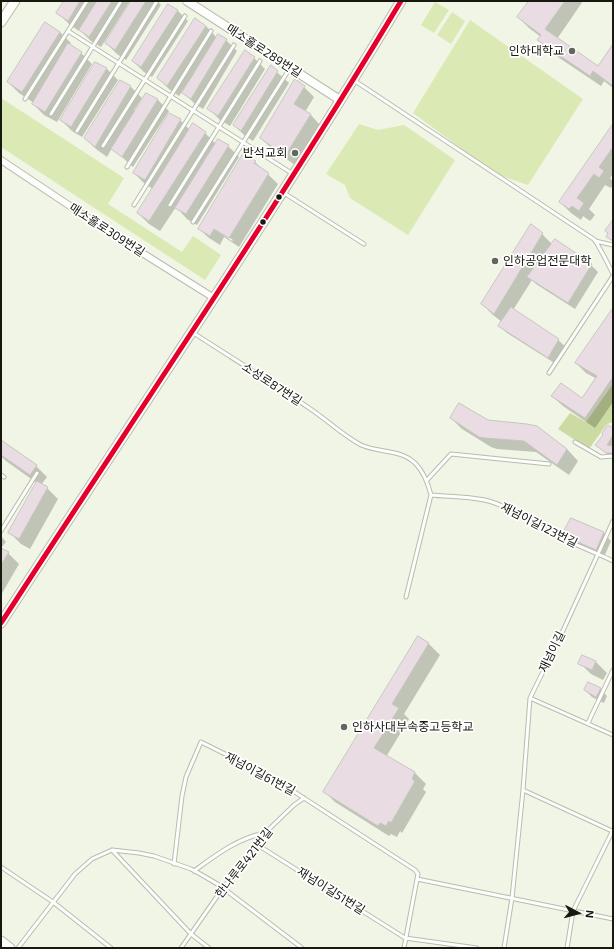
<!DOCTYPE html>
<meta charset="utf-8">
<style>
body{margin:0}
#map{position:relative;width:614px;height:949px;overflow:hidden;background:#f0f5e5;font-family:"Exo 2",sans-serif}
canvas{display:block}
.frame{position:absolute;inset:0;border:2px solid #171910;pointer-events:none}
.north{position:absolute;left:558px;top:893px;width:40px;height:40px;-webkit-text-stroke:3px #fff;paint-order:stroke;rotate:96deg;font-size:11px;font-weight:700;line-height:16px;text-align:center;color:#171910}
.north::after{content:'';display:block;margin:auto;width:14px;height:18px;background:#171910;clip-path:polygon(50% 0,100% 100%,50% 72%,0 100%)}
</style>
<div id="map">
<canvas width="614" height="949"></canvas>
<div class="frame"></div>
<div class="north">N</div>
</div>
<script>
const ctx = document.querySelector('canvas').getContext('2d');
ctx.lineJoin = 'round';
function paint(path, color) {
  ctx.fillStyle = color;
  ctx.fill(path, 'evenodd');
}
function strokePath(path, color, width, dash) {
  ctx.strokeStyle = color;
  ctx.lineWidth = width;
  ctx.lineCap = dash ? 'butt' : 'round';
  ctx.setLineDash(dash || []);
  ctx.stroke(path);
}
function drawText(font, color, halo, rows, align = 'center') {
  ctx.font = font + ' "Exo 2","Noto Sans KR",sans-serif';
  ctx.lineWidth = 3.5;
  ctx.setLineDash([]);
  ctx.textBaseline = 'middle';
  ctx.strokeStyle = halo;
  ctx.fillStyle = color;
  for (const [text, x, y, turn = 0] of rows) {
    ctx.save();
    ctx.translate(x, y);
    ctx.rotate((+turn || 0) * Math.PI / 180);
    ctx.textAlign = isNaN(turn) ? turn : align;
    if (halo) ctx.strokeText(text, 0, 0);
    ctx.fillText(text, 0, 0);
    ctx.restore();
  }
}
const green = new Path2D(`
 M435 2 449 10 434 33 421 25Z
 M452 12 465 21 451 44 437 35Z
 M470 20 583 99 528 185 496 174 413 113Z
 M1 98 124 178 108 204 182 252 193 236 221 255 205 280 1 147Z
 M359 124 378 130 404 125 455 160 408 235 350 198 345 185 326 174Z`);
const forest = new Path2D(`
 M613 384V422L607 424 589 449 558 429 570 413 586 422Z`);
const shadow = new Path2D(`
 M65 1H130L101 47 91 41 80 30 79 31 69 24 58 13Z
 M132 1H157L161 5 126 60 117 54 106 43Z
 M530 1H583L557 39 598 67 613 46V88L604 81 601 86 549 51 538 40 541 37 529 28 518 17Z
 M177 10 188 21 152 77 144 72 133 61Z
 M206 26 217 38 219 35 226 40 237 51 203 109 195 104 184 93 192 79 191 78 179 96 169 89 158 78Z
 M60 32 71 43 69 45 81 53 92 64 57 122 44 115 33 104 34 103 19 93 8 82Z
 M254 58 265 69 230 126 220 120 209 109Z
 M95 63 107 69 118 80 82 137 72 131 61 120Z
 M271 67 289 83 253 141 245 136 234 125Z
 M120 81 131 87 142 98 134 110 136 111 147 94 158 100 169 111 133 167 112 148 107 157 96 149 85 138Z
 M304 87 314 97 305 112 311 115 320 125 295 165 271 148 261 138Z
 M180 120 190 130 205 133 216 144 228 146 239 157 197 225 187 219 176 207 160 231 149 224 138 213 153 189 145 184 134 173Z
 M613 128V174L610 178 613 181V185L611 188 605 185 589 209 595 215 590 221 583 216 581 220 571 213 560 202Z
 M255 162 278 184 239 247 224 237 220 245 209 238 199 229ZM214 227 233 240 232 241 214 229Z
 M542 234 552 244 591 265 598 272 575 309 536 284 532 280 513 310 558 340 566 347 556 364 507 333 500 326 502 322 493 315 482 304Z
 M613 313V402L595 428 563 406 552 396 583 399 597 379 586 373 576 363Z
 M451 418 537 427 567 449 578 461 569 475 536 452 497 449 491 447 462 429Z
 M613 430V444L611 446 613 447V456H610L596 445Z
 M1 442 36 466 47 477 41 485 47 488 58 499 30 549 21 544 10 533 37 483 6 461 1 456Z
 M571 519 604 533 611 541 604 557 571 542 563 535Z
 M1 536 6 542 1 548Z
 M1 549 8 553 19 564 1 595Z
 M419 638 429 644 440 655 404 714 409 719 386 757 415 773 426 784 423 789 426 792 402 833 400 831 397 837 391 834 389 836 335 802 324 791Z
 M596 662 607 673 603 680 591 674 580 663Z
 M600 689 607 696 604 703 592 697 585 690Z`);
const building = new Path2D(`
 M64 1H80L68 21 56 13Z
 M97 1H112L89 37 79 30Z
 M131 1H146L115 50 105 43Z
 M529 1H565L545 29 598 66 613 44V86L593 71 590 76 537 40 541 35 517 17Z
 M168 4 178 10 141 67 132 61Z
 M195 18 206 26 167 86 157 78Z
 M45 22 60 32 22 92 7 82Z
 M218 34 227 39 191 99 182 93Z
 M68 43 82 52 45 112 32 104Z
 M245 50 255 57 218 116 207 109Z
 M95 62 107 68 71 127 60 120Z
 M271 65 278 71 241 131 233 125Z
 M295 79 305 86 294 104 311 114 285 156 260 138Z
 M120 80 131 86 95 147 84 138Z
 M146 93 158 99 122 157 111 149Z
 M169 113 181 119 145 180 133 173Z
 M193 123 206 132 149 221 137 213Z
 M613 124V147L599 167 604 171 599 178 594 174 577 198 584 203 579 211 572 206 569 209 559 202Z
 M218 139 229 145 186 214 175 208Z
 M243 154 256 161 254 163 269 173 229 238 214 229 210 236 198 229Z
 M613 220V241L606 237 608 233 605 231Z
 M531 224 543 233 494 314 481 304Z
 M555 239 592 264 568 303 527 277Z
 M511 307 559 339 548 358 498 326Z
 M613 308V377L585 418 551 396 561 383 582 398 597 376 575 363Z
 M459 403 488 420 527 424 537 426 567 449 557 465 524 441 485 438 479 437 450 418Z
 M608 425 613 428V435L607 445 613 446V453H606L595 445 603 435 602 434Z
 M1 440 37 465 30 475 1 455Z
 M37 481 48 487 19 539 8 533Z
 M571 518 604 532 596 550 562 535Z
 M1 548 9 552 1 565Z
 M418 636 429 643 392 704 399 708 374 748 415 772 412 779 415 781 391 823 389 821 386 826 380 823 378 826 323 792Z
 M582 655 596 661 592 670 578 664Z
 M588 682 601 688 596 697 584 690Z`);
const service = new Path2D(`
 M68 31 293 174
 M355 81 595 240 605 258 613 274
 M25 99 87 1
 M51 114 121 1
 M77 131 157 1
 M103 146 185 16
 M127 167 211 31
 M284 193 364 244
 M134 205 234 45
 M170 205 260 61
 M193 222 290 68
 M595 241 613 245
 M192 332C232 358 273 383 312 410 328 421 344 436 361 445 379 453 400 449 415 463 424 472 428 483 431 495L406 597
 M549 373 613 276
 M575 442 601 457 613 456
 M1 475 4 477
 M427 480 451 454 549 464 451 454
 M431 495C451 497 473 496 492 502 514 509 529 522 549 532 570 543 592 551 613 561
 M1 531 37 473
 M530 698 613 735
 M588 723 613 670
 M523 790 612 831
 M256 844 405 938 477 948
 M112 850 191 934 209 948
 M174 864 182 796 186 777 201 742 273 778 415 870 418 874 417 879 404 948
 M1 867 53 902 111 948
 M194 871C216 855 238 838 265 833
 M417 879 613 919
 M18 948 75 874 92 859 112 850 139 853 154 856 191 869 202 875 219 885 302 948
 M181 948 223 888 248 858 265 833 294 805 304 798
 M504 948 512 898 523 790 530 698 561 635 613 521
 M567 948 573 911 613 830`);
const minor = new Path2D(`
 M1 160 112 234 214 298`);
const tertiary = new Path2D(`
 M187 1 340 100`);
const secondary = new Path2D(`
 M1 22 15 1
 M1 623C135 416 274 213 401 1
 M1 941 10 948`);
const bus1 = new Path2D(`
 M1 623C135 416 274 213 401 1`);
const markers = [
 [572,51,4,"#63665b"],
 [295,153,4,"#63665b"],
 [279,197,3.5,"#171910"],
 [263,222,3.5,"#171910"],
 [495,261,4,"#63665b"],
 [344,727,4,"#63665b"]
];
const streetNames = [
 ["매소홀로289번길",264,51,33],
 ["매소홀로309번길",107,230,33],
 ["소성로87번길",272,384,33],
 ["재넘이길123번길",539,525,27],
 ["재넘이길",552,652,-64],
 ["재넘이길61번길",260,774,28],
 ["한나루로421번길",244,863,-52],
 ["재넘이길51번길",331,891,32]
];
const poiNames = [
 ["인하대학교",564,51],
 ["반석교회",287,153],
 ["인하공업전문대학",503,261,"left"],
 ["인하사대부속중고등학교",352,727,"left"]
];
paint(green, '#dbe9b5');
paint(forest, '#ccdba1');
paint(shadow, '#0003');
paint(building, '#e9dde3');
strokePath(building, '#c6c5c1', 1);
strokePath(service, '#b8bcb0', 5);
strokePath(minor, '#b8bcb0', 8);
strokePath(tertiary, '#b8bcb0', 10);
strokePath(secondary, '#b8bcb0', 11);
strokePath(service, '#fdfefb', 3);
strokePath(minor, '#fdfefb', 6);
strokePath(tertiary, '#fdfefb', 8);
strokePath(secondary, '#fdfefb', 9);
strokePath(bus1, '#e4002b', 5);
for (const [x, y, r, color] of markers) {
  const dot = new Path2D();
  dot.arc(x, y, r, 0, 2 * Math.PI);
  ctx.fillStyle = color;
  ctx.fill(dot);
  strokePath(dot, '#fff', 1.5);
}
drawText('12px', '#171910', '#fff', streetNames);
drawText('12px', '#171910', '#fff', poiNames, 'right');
</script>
